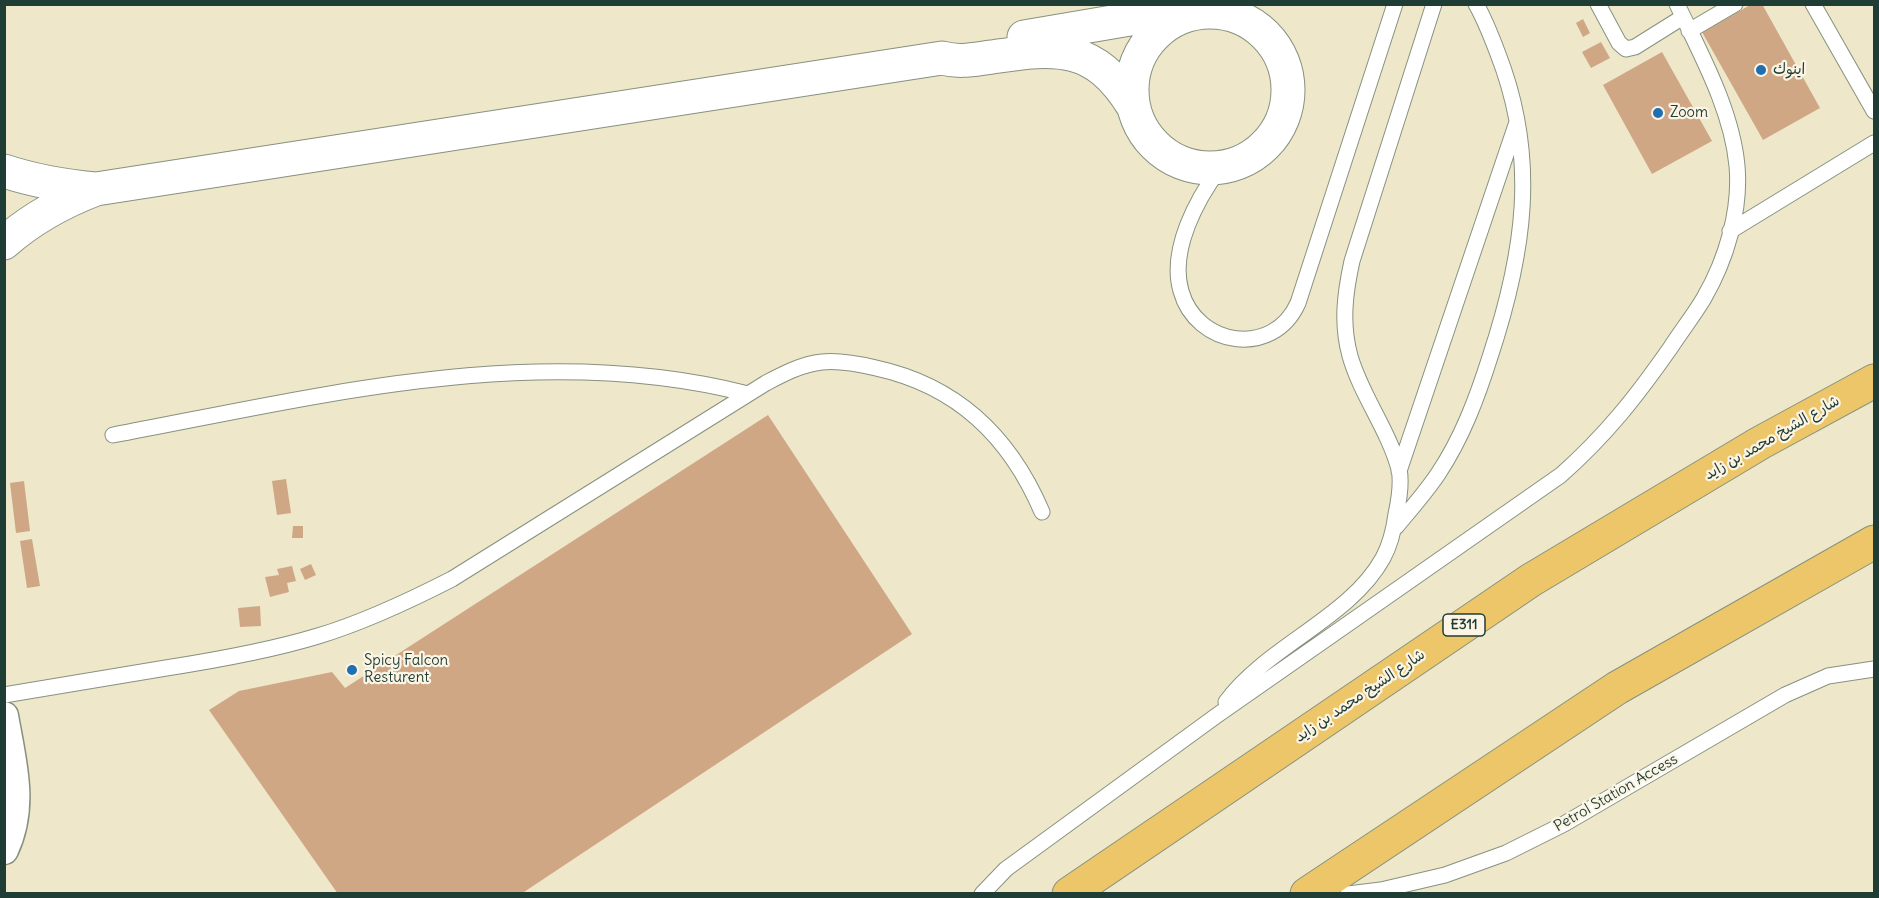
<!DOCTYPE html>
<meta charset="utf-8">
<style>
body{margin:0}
#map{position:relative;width:1879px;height:898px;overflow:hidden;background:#eee7ca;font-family:Delius,sans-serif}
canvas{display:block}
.frame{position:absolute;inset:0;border:6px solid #1f3d34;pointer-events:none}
</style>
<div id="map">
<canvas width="1879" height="898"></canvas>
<div class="frame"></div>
</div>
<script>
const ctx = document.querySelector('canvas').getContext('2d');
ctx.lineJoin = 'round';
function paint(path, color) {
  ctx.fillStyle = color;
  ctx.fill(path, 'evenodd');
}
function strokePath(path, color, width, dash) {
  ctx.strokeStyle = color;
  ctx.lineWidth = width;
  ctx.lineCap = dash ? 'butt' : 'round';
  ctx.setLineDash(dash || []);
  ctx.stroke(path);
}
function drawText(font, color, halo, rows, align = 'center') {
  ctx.font = font + ' Delius,"Playpen Sans Arabic",sans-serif';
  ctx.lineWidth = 4.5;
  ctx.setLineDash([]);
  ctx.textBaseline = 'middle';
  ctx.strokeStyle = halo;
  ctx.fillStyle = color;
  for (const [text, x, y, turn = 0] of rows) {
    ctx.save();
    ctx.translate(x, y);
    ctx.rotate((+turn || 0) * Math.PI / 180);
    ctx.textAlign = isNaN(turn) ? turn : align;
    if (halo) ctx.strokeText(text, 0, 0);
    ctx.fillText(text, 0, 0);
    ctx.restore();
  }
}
const building = new Path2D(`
 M1752 4H1762L1820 108 1763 140 1702 32Z
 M1583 19 1590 33 1583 37 1576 23Z
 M1601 42 1610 58 1591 68 1582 52Z
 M1662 52 1712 141 1652 174 1603 85Z
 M768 415 912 634 521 894H338L209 710 239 691 332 672 345 688Z
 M286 479 291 513 277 515 272 481Z
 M24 481 30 531 16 533 10 483Z
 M293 526H303V538H292Z
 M32 539 40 586 27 588 20 541Z
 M311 564 316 575 305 580 300 569Z
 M292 566 296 581 287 583 289 592 270 597 265 577 279 575 277 569Z
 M260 606 261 626 240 627 238 608Z`);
const service = new Path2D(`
 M1598 4 1619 43 1626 49 1635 47 1683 17
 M1813 4 1874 111
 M1689 31 1735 4
 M1220 168C1197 199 1169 250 1181 291 1196 346 1273 359 1298 303L1395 4
 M1730 231 1874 143
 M113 435C320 396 538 340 748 394
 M1399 471 1516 125
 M1396 527C1410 510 1426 492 1438 474 1462 438 1477 398 1490 357 1524 254 1539 159 1498 54 1492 38 1485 20 1476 4
 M4 695C58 686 112 677 166 668 217 660 269 651 318 636 365 622 409 601 452 579L766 383C783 374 802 364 822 362 840 360 859 364 876 368 958 386 1010 437 1042 512
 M1226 702C1267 646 1350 618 1383 558 1390 545 1394 529 1396 514 1399 500 1402 483 1399 469 1388 429 1361 395 1350 356 1341 323 1345 293 1352 261L1434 4
 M982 894 1006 869 1216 716 1561 475C1607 434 1636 397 1671 347 1682 330 1694 315 1704 298 1726 260 1741 211 1737 166 1732 110 1701 55 1677 4
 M1348 894 1381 890 1445 875 1506 853 1564 824 1785 695 1828 676 1874 669`);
const minor = new Path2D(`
 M4 716C12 762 25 806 4 850`);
const tertiary = new Path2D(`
 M1132 90a78 78 0 1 1 156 0a78 78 0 1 1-156 0Z
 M1024 37 1130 19 1181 15
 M4 171C34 181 64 186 95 189
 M4 243C32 218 62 202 96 189L942 58C960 63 975 59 992 57 1057 47 1095 44 1133 106`);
const motorway = new Path2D(`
 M1069 894 1531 580 1760 443 1874 381
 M1307 894 1617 688 1874 542`);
const markers = [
 [1761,70,6,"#1f6fb2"],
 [1658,113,6,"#1f6fb2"],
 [352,670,6,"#1f6fb2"]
];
const shields = [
 [1464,625,42]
];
const shieldNames = [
 ["E311",1464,625]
];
const poiNames = [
 ["اينوك",1773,70],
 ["Zoom",1670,113],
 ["Spicy Falcon",364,661],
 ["Resturent",364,678]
];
const streetNames = [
 ["شارع الشيخ محمد بن زايد",1772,438,-30],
 ["شارع الشيخ محمد بن زايد",1360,696,-34],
 ["Petrol Station Access",1616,793,-30]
];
paint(building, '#cfa785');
strokePath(service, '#86927f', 17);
strokePath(minor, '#86927f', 31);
strokePath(tertiary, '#86927f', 35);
strokePath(motorway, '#86927f', 35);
strokePath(service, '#fff', 15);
strokePath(minor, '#fff', 28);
strokePath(tertiary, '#fff', 33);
strokePath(motorway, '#ecc669', 33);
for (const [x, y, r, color] of markers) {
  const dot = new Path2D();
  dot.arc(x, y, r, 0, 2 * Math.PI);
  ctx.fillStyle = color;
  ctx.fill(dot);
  strokePath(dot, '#fcf5e5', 2);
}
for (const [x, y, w] of shields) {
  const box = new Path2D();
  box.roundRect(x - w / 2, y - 11, w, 22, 4.5);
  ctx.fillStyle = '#fcf5e5';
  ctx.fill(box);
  strokePath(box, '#1f3d34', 1.5);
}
drawText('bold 14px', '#1f3d34', null, shieldNames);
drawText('15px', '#1f3d34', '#fcf5e5', poiNames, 'left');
drawText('15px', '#1f3d34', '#fcf5e5', streetNames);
</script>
